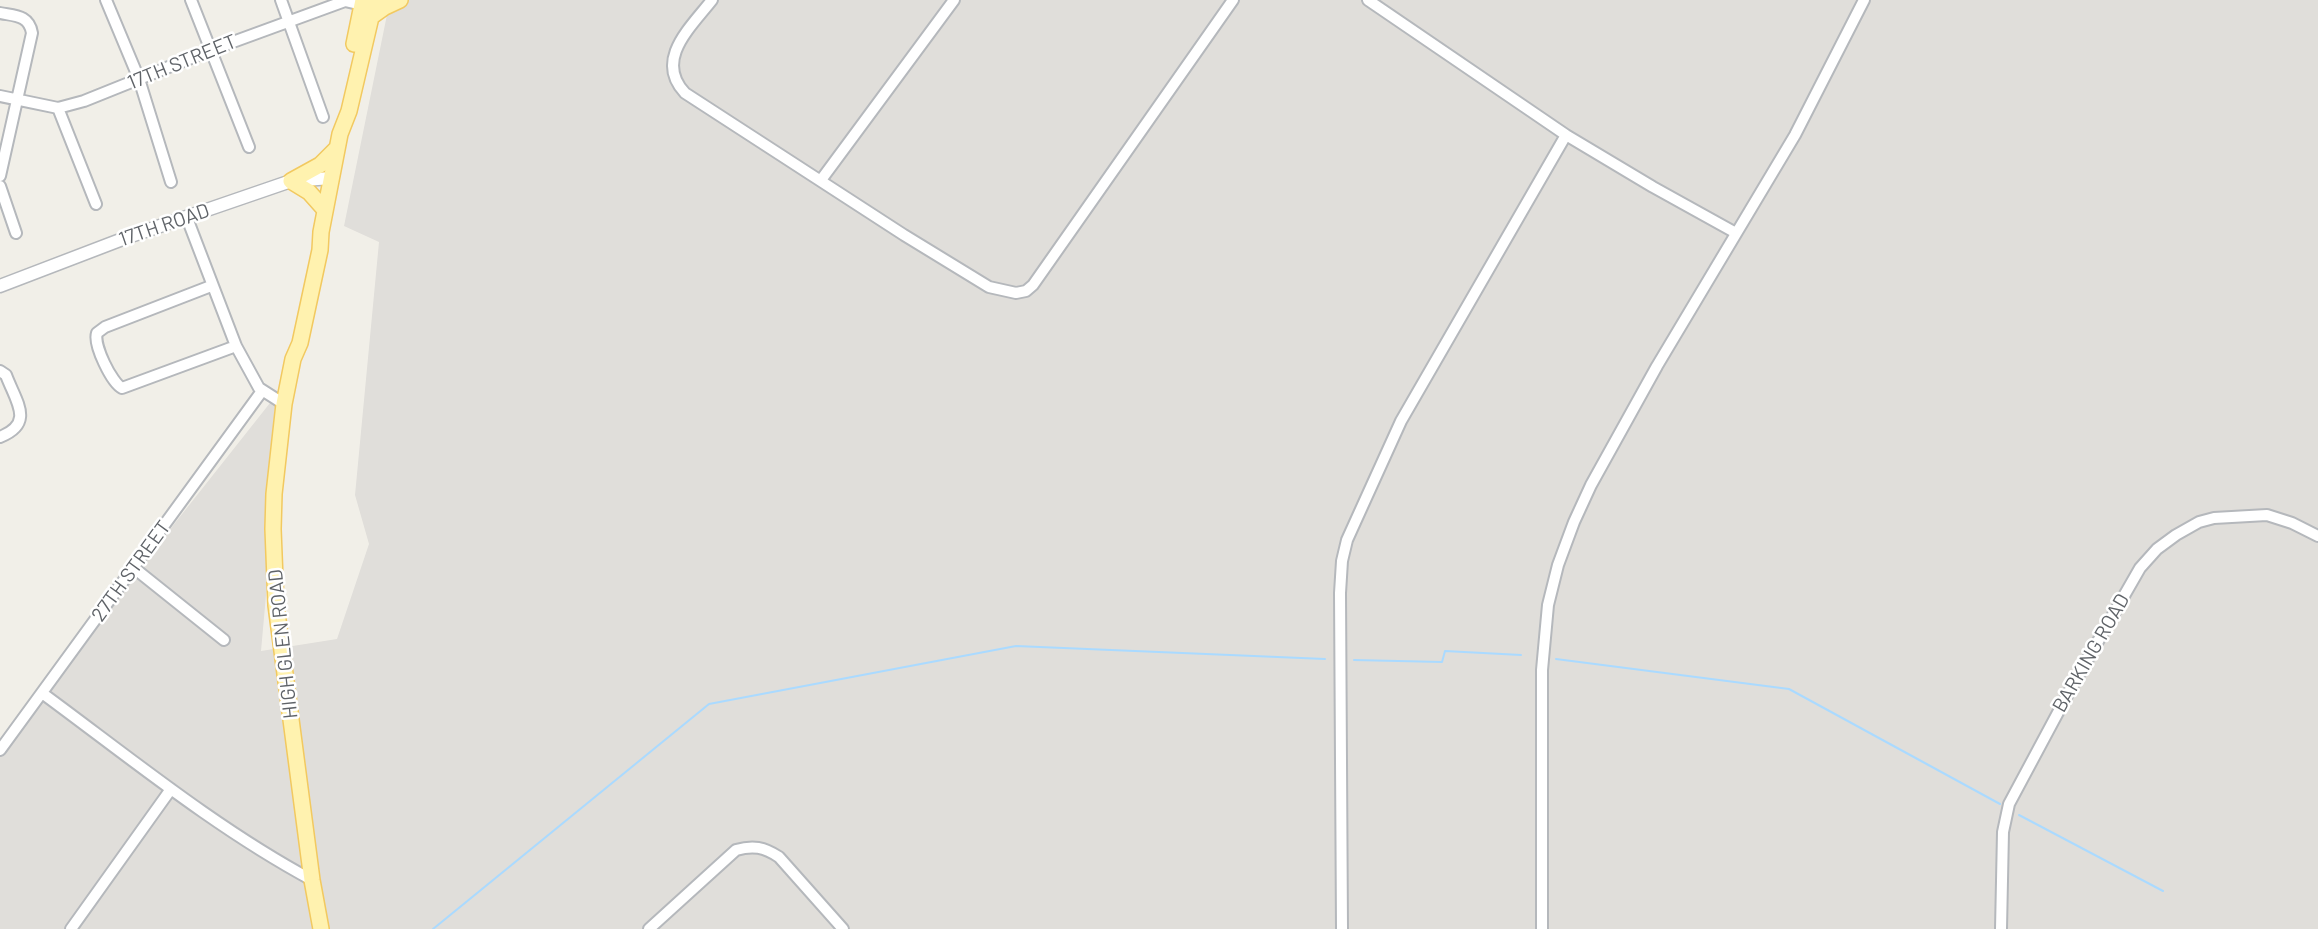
<!DOCTYPE html>
<style>
body{margin:0}
canvas{display:block;background:#f1efe8}
</style>
<canvas width="2318" height="929"></canvas>
<script>
const ctx = document.querySelector('canvas').getContext('2d');
ctx.lineJoin = 'round';
function paint(path, color) {
  ctx.fillStyle = color;
  ctx.fill(path, 'evenodd');
}
function strokePath(path, color, width, dash) {
  ctx.strokeStyle = color;
  ctx.lineWidth = width;
  ctx.lineCap = dash ? 'butt' : 'round';
  ctx.setLineDash(dash || []);
  ctx.stroke(path);
}
function drawText(font, color, halo, rows, align = 'center') {
  ctx.font = font + ' Barlow,sans-serif';
  ctx.lineWidth = 5;
  ctx.setLineDash([]);
  ctx.textBaseline = 'middle';
  ctx.strokeStyle = halo;
  ctx.fillStyle = color;
  for (const [text, x, y, turn = 0] of rows) {
    ctx.save();
    ctx.translate(x, y);
    ctx.rotate((+turn || 0) * Math.PI / 180);
    ctx.textAlign = isNaN(turn) ? turn : align;
    if (halo) ctx.strokeText(text, 0, 0);
    ctx.fillText(text, 0, 0);
    ctx.restore();
  }
}
const industrial = new Path2D(`
 M390 0H2318V929H0V756L175 523 285 384 261 651 337 639 369 544 355 495 379 242 344 226Z`);
const stream = new Path2D(`
 M1556 659 1789 689 2000 804
 M1354 660 1442 662 1445 651 1521 655
 M2019 815 2163 891
 M433 929 709 704 1016 646 1325 659`);
const minor = new Path2D(`
 M106 0 139 79 171 182
 M191 0 249 147
 M281 0 323 117
 M712 0C690 28 654 60 685 93L904 235 989 287 1016 293 1026 291 1033 285 1233 0
 M1368 0 1566 135 1653 187 1736 233
 M0 13C15 16 29 15 32 33L0 176
 M0 96 58 108 84 101 211 50 345 1 362 5
 M58 108 96 204
 M821 180 954 0
 M0 186 16 233
 M187 218 236 346 259 388 284 404
 M211 286 105 327 97 333C93 345 112 383 122 388L236 346
 M0 371 6 375C16 402 35 423 0 437
 M134 568 224 640
 M42 693C129 757 217 829 312 880
 M0 750 262 391
 M71 929 171 789
 M649 929 736 850C753 845 764 847 779 857L843 929
 M1342 929 1340 593 1342 561 1347 540 1401 421 1566 135
 M1542 929V670L1548 605 1558 565 1574 522 1591 485 1657 366 1795 135 1864 0
 M2001 929 2003 832 2009 804 2070 690 2140 568 2157 549 2176 535 2199 522 2214 518 2267 515 2292 523 2318 536`);
const tertiary = new Path2D(`
 M0 286 128 237 291 181 331 178`);
const primary = new Path2D(`
 M371 17 385 7 400 0
 M354 44 363 0
 M291 181 320 165 336 149
 M291 181 309 192 325 210
 M321 929 312 880 276 605 273 529 274 494 284 404 293 359 300 343 320 250 321 232 340 134 349 111 375 0`);
const streetNames = [
 ["17TH STREET",182,62,-22],
 ["17TH ROAD",164,225,-19],
 ["27TH STREET",131,571,-54],
 ["HIGH GLEN ROAD",283,644,-96],
 ["BARKING ROAD",2091,653,-60]
];
paint(industrial, '#e0deda');
strokePath(stream, '#aadaff', 2);
strokePath(minor, '#b5b8bc', 14);
strokePath(tertiary, '#b5b8bc', 15);
strokePath(primary, '#f2c960', 18);
strokePath(minor, '#fff', 10);
strokePath(tertiary, '#fff', 12);
strokePath(primary, '#fff2af', 15);
drawText('20px', '#5f6368', '#fff', streetNames);
</script>
